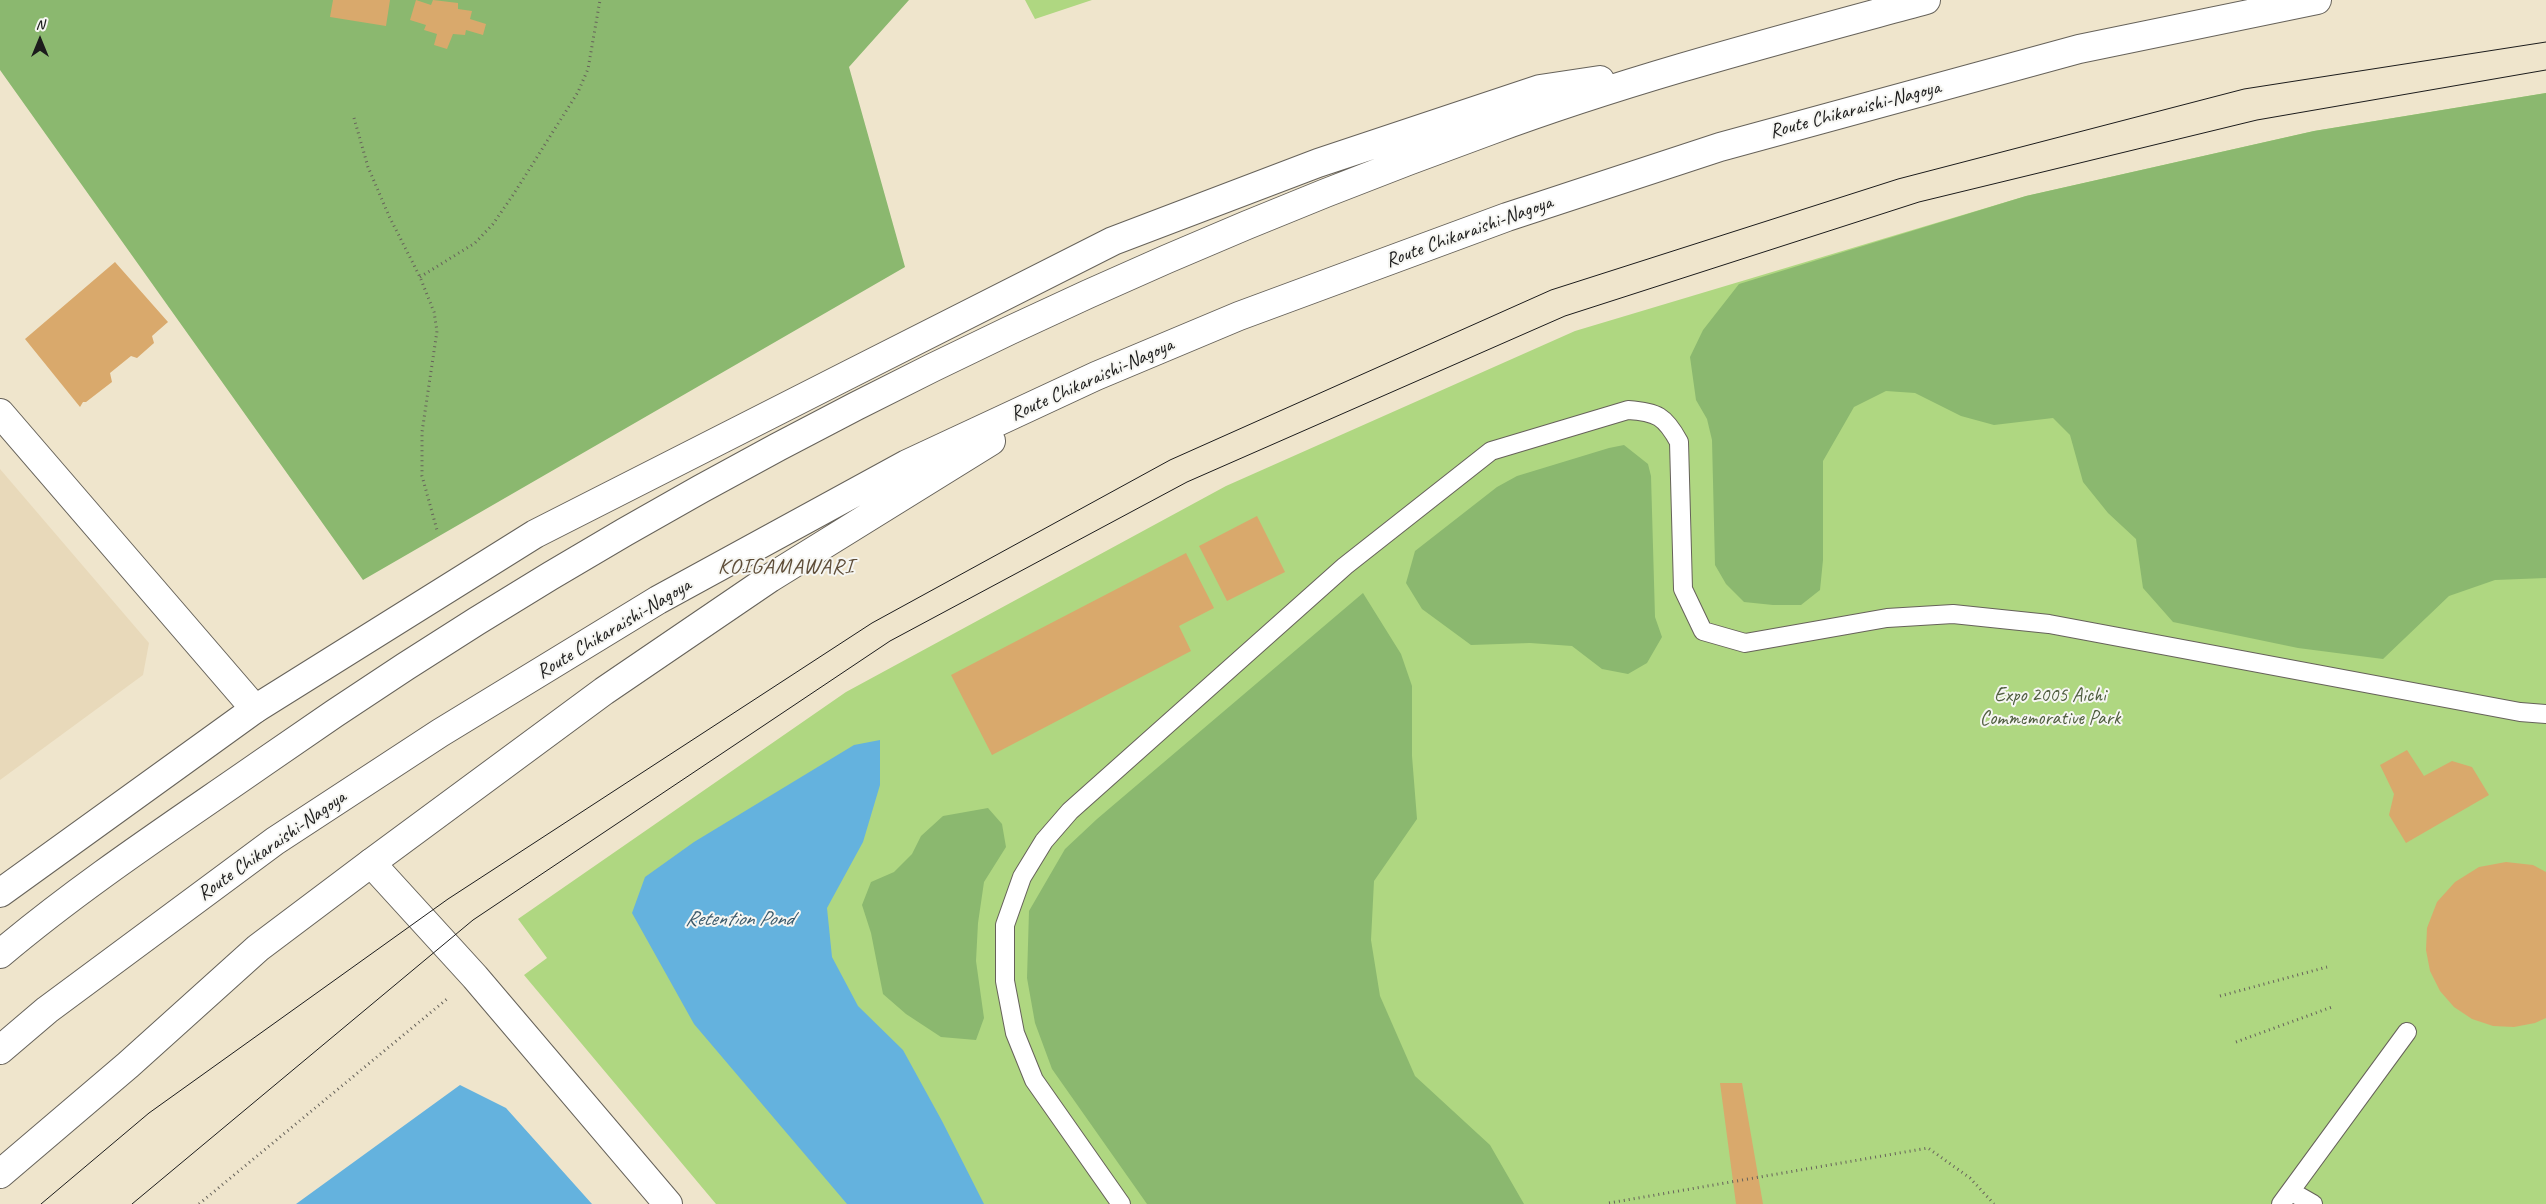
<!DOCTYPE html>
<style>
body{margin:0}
#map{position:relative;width:2546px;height:1204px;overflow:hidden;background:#efe5cc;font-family:Caveat,sans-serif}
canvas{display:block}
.north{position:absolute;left:15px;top:15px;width:50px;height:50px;-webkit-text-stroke:4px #f6f6f2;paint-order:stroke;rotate:0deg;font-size:14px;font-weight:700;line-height:20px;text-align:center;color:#1c1c1c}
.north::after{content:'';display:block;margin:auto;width:18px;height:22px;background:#1c1c1c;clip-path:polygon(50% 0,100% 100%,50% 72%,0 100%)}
</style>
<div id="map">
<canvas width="2546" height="1204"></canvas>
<div class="north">N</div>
</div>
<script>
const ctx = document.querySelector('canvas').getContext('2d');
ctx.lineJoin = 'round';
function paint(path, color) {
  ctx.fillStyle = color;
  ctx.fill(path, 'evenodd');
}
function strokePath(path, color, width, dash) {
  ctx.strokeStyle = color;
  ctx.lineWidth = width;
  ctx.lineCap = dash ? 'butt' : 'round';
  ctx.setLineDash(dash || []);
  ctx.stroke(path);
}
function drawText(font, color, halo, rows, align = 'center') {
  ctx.font = font + ' Caveat,sans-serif';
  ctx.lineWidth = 4;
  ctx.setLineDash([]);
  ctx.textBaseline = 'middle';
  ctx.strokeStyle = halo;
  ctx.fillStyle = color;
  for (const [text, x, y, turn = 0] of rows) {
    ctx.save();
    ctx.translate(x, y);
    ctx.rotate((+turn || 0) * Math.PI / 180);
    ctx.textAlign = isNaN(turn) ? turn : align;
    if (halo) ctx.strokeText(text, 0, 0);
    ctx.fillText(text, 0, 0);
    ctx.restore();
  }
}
const built = new Path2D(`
 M0 469 149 643 143 675 0 780Z`);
const green = new Path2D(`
 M1025 0H1092L1035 19Z
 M2546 93V1204H716L524 975 547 958 518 919 846 692 1226 486 1575 331 2026 196 2314 131Z`);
const forest = new Path2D(`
 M0 0H909L849 67 905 267 363 580 0 70Z
 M2546 93V578L2495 580 2449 596 2383 659 2298 648 2173 622 2143 588 2136 539 2108 513 2083 482 2070 435 2053 418 1994 425 1961 416 1915 393 1886 391 1854 407 1823 461V560L1820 590 1801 605H1773L1744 602 1726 584 1715 565 1712 440 1707 419 1696 400 1690 357 1703 330 1739 284 2026 196 2314 131Z
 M1624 445 1648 464 1651 476 1655 617 1662 637 1647 663 1628 674 1602 669 1572 646 1530 643 1471 645 1422 609 1406 583 1415 551 1497 487 1517 476 1609 448Z
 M1363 593 1401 654 1412 686V756L1417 819 1374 881 1371 940 1380 996 1415 1076 1490 1145 1524 1204H1147L1052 1069 1035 1023 1027 978 1029 911 1065 849 1097 819Z
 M988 808 1002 824 1006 847 984 882 978 923 976 961 984 1018 976 1040 941 1037 906 1014 883 994 871 933 862 905 871 882 894 872 912 854 921 836 943 816Z`);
const water = new Path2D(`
 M880 740V785L863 842 827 908 832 957 858 1006 903 1050 942 1121 984 1204H847L694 1024 632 913 645 877 694 842 854 745Z
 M460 1085 506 1108 592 1204H296Z`);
const building = new Path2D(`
 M333 0H390L386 26 330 17Z
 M416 0 431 5 433 0 458 3V9L472 11 470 19 486 24 483 35 466 30 465 35 453 34 447 49 434 45 437 34 424 30 426 25 410 20Z
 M115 262 168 322 152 336 154 343 137 358 131 356 110 373 112 382 86 402H83L80 407 25 339Z
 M1257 516 1285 572 1227 601 1199 546Z
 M1186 553 1214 608 1179 626 1191 651 992 755 951 675Z
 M2407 750 2424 776 2452 761 2472 767 2489 795 2406 843 2389 815 2394 794 2380 765Z
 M2506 862 2533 865 2546 872V1018L2535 1023 2514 1027 2493 1026 2472 1019 2454 1007 2440 991 2430 971 2426 950 2427 928 2437 902 2455 882 2479 867Z
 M1720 1083H1742L1763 1204H1736Z`);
const path = new Path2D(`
 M354 118 368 167 389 216 420 277 434 312 437 331 422 432V476L437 530
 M420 277 475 243 493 224 515 192 578 92 588 69 600 0
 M2220 996 2327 967
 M2236 1042 2332 1007
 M1609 1203 1928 1148 1970 1178 1994 1204
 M199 1204 447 999`);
const lane = new Path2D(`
 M2292 1192 2313 1204
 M1121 1204 1034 1080 1015 1033 1005 981V925L1022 877 1044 841 1070 811 1345 566 1491 451 1628 410C1657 412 1665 416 1679 442L1683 589 1703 631 1745 643 1887 618 1953 614 2049 624 2520 712 2546 714
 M2281 1204 2407 1032`);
const street = new Path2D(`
 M371 863 475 977 668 1204`);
const secondary = new Path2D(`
 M0 413 255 709`);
const primary = new Path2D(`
 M0 893 255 709 535 534 850 374 1113 241 1318 163 1540 89 1600 80
 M0 954C83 884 175 824 264 762 639 499 1058 287 1489 131 1632 78 1779 40 1926 0
 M0 1050 47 1010 275 841 440 733 658 600 907 464 1096 376 1239 316 1507 217 1720 147 2079 49 2317 0
 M0 1174 128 1065 258 948 371 863 604 691 770 578 991 441`);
const tram = new Path2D(`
 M41 1204 149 1113 448 899 872 623 1170 460 1551 290 1898 179 2244 89 2546 42
 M132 1204 473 920 890 641 1187 482 1565 316 1919 202 2257 120 2546 70`);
const streetNames = [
 ["Route Chikaraishi-Nagoya",1855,110,-15],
 ["Route Chikaraishi-Nagoya",1469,232,-20],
 ["Route Chikaraishi-Nagoya",1092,380,-24],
 ["Route Chikaraishi-Nagoya",614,629,-31],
 ["Route Chikaraishi-Nagoya",272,846,-35]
];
const parkNames = [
 ["Expo 2005 Aichi",2050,696],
 ["Commemorative Park",2050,719]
];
const waterNames = [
 ["Retention Pond",739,919]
];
const quarterNames = [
 ["KOIGAMAWARI",786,567]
];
paint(built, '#e8d9ba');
paint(green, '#afd781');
paint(forest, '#8bb86f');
paint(water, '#64b2de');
paint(building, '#d9a96c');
strokePath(lane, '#66625a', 20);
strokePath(street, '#66625a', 30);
strokePath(secondary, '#66625a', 30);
strokePath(primary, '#66625a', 30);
strokePath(path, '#66625a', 3, [1, 4]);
strokePath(lane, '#fff', 18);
strokePath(street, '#fff', 28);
strokePath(secondary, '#fff', 28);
strokePath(primary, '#fff', 28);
strokePath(tram, '#1c1c1c', 1);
drawText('20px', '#1c1c1c', '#f6f6f2', streetNames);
drawText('20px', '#4f5d3f', '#f6f6f2', parkNames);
drawText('italic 21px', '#39586a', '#f6f6f2', waterNames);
ctx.letterSpacing = '1px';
drawText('22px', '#5e4d38', '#f6f6f2', quarterNames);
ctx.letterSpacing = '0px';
</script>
